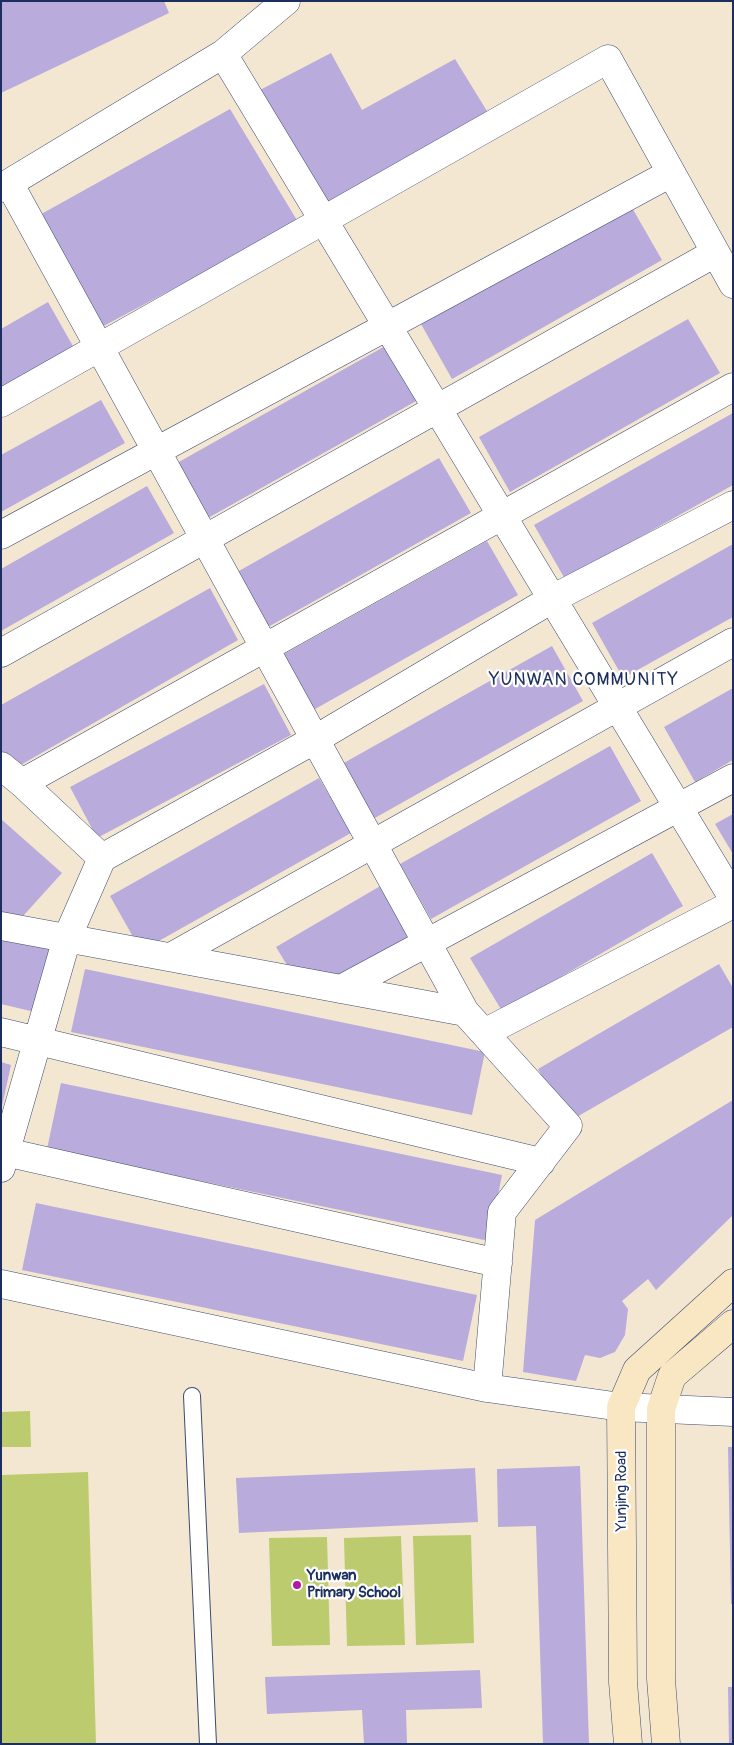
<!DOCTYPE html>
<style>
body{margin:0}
#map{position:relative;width:734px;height:1745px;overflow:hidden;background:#f4e7d1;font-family:Pangolin,sans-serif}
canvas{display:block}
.frame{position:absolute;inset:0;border:2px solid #1b2f5e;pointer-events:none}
</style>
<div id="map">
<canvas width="734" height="1745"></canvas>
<div class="frame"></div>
</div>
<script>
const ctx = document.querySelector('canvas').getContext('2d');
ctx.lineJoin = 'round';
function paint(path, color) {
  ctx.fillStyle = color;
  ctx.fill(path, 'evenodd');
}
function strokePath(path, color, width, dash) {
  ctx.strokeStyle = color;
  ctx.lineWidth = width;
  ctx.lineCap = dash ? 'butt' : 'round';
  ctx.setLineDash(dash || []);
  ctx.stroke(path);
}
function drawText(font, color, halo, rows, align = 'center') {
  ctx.font = font + ' Pangolin,sans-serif';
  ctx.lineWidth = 4.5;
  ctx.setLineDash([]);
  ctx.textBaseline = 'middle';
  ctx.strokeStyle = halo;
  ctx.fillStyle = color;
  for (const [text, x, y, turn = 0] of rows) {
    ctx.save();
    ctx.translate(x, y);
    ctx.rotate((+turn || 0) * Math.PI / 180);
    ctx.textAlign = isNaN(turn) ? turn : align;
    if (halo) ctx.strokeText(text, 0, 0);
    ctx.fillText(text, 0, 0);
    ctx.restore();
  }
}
const green = new Path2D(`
 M30 1411 31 1447H1V1412Z
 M88 1472 96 1744H1V1475Z
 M471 1535 474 1643 416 1645 413 1536Z
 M401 1536 405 1645 347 1646 344 1538Z
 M327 1537 330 1645 272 1646 269 1538Z`);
const building = new Path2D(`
 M1 1H164L169 13 1 93Z
 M331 53 362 110 455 59 490 116 326 206 260 90Z
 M230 109 298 222 98 329 36 217Z
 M631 206 662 260 452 379 421 324Z
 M48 302 74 348 1 390V329Z
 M688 319 720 373 510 492 479 437Z
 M387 345 418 400 208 518 177 463Z
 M101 400 125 443 1 512V455Z
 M733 413V485L565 579 534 525Z
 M439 458 471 513 261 631 230 576Z
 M147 486 174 533 1 631V569Z
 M487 541 518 595 308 713 277 658Z
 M733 544V617L623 678 592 623Z
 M210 588 238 640 12 770 1 751V705Z
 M552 646 583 701 373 819 342 764Z
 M264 684 291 735 97 838 70 787Z
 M733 688V760L695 782 664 727Z
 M610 746 641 801 431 919 400 864Z
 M319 778 351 833 141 951 110 896Z
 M733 814V854L715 824Z
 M1 819 62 873 14 926 1 915Z
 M652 853 683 906 502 1011 470 958Z
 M382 885 413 938 337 980 293 975 276 947Z
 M1 934 50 945 35 1012 1 1004Z
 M719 964 733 988V1027L568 1122 538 1069Z
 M85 969 485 1052 472 1115 71 1032Z
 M1 1062 11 1065 2 1106H1Z
 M61 1083 502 1175 489 1241 47 1149Z
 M733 1100V1215L656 1290 648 1279 622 1301 628 1309 625 1335 615 1352 600 1358 585 1355 576 1381 523 1372 535 1220Z
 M36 1203 477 1295 463 1361 22 1270Z
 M728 1447H733V1604H731Z
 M580 1466 589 1744H543L536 1526 498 1527 497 1469Z
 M475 1468 478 1522 239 1533 236 1478Z
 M480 1670 482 1708 406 1710 407 1744H364L362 1710 267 1714 265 1677Z
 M728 1687H733V1744H729Z`);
const lane = new Path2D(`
 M192 1396 208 1744`);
const street = new Path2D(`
 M223 54 733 898
 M9 183 465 1012
 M1 188 223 54 286 1
 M1 403 608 59 733 284
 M1 535 671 173
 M1 653 715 253
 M1 766 22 783 102 858
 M22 783 733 387
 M1 926 465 1012 568 1126 502 1212 487 1388
 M171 957 733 642
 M341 989 733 778
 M1 1032 541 1162
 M484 1033 733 904
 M1 1151 498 1263
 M1 1168 67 938 102 858 314 740 552 599 733 505
 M1 1284 487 1388 621 1407 733 1412`);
const secondary = new Path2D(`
 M628 1744 623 1682 621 1407 637 1370 733 1283
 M666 1744 661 1679V1409L672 1376 733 1324`);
const markers = [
 [297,1585,5,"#b5179e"]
];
const streetNames = [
 ["Yunjing Road",622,1491,-90]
];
const poiNames = [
 ["Yunwan",307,1576],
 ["Primary School",307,1593]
];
const quarterNames = [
 ["YUNWAN COMMUNITY",584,680]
];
paint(green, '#bccb6d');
paint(building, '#b9abdc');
strokePath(lane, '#3c4b6f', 18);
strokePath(street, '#3c4b6f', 29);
strokePath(secondary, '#3c4b6f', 29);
strokePath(lane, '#fff', 16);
strokePath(street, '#fff', 28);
strokePath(secondary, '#f9e7c3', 28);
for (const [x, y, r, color] of markers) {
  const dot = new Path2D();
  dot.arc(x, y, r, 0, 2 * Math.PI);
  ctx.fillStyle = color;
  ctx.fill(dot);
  strokePath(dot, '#fff', 2);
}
drawText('15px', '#1b2f5e', '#fff', streetNames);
drawText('bold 15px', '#1b2f5e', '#fff', poiNames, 'left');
ctx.letterSpacing = '1px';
drawText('18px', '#1b2f5e', '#fff', quarterNames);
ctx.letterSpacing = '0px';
</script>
